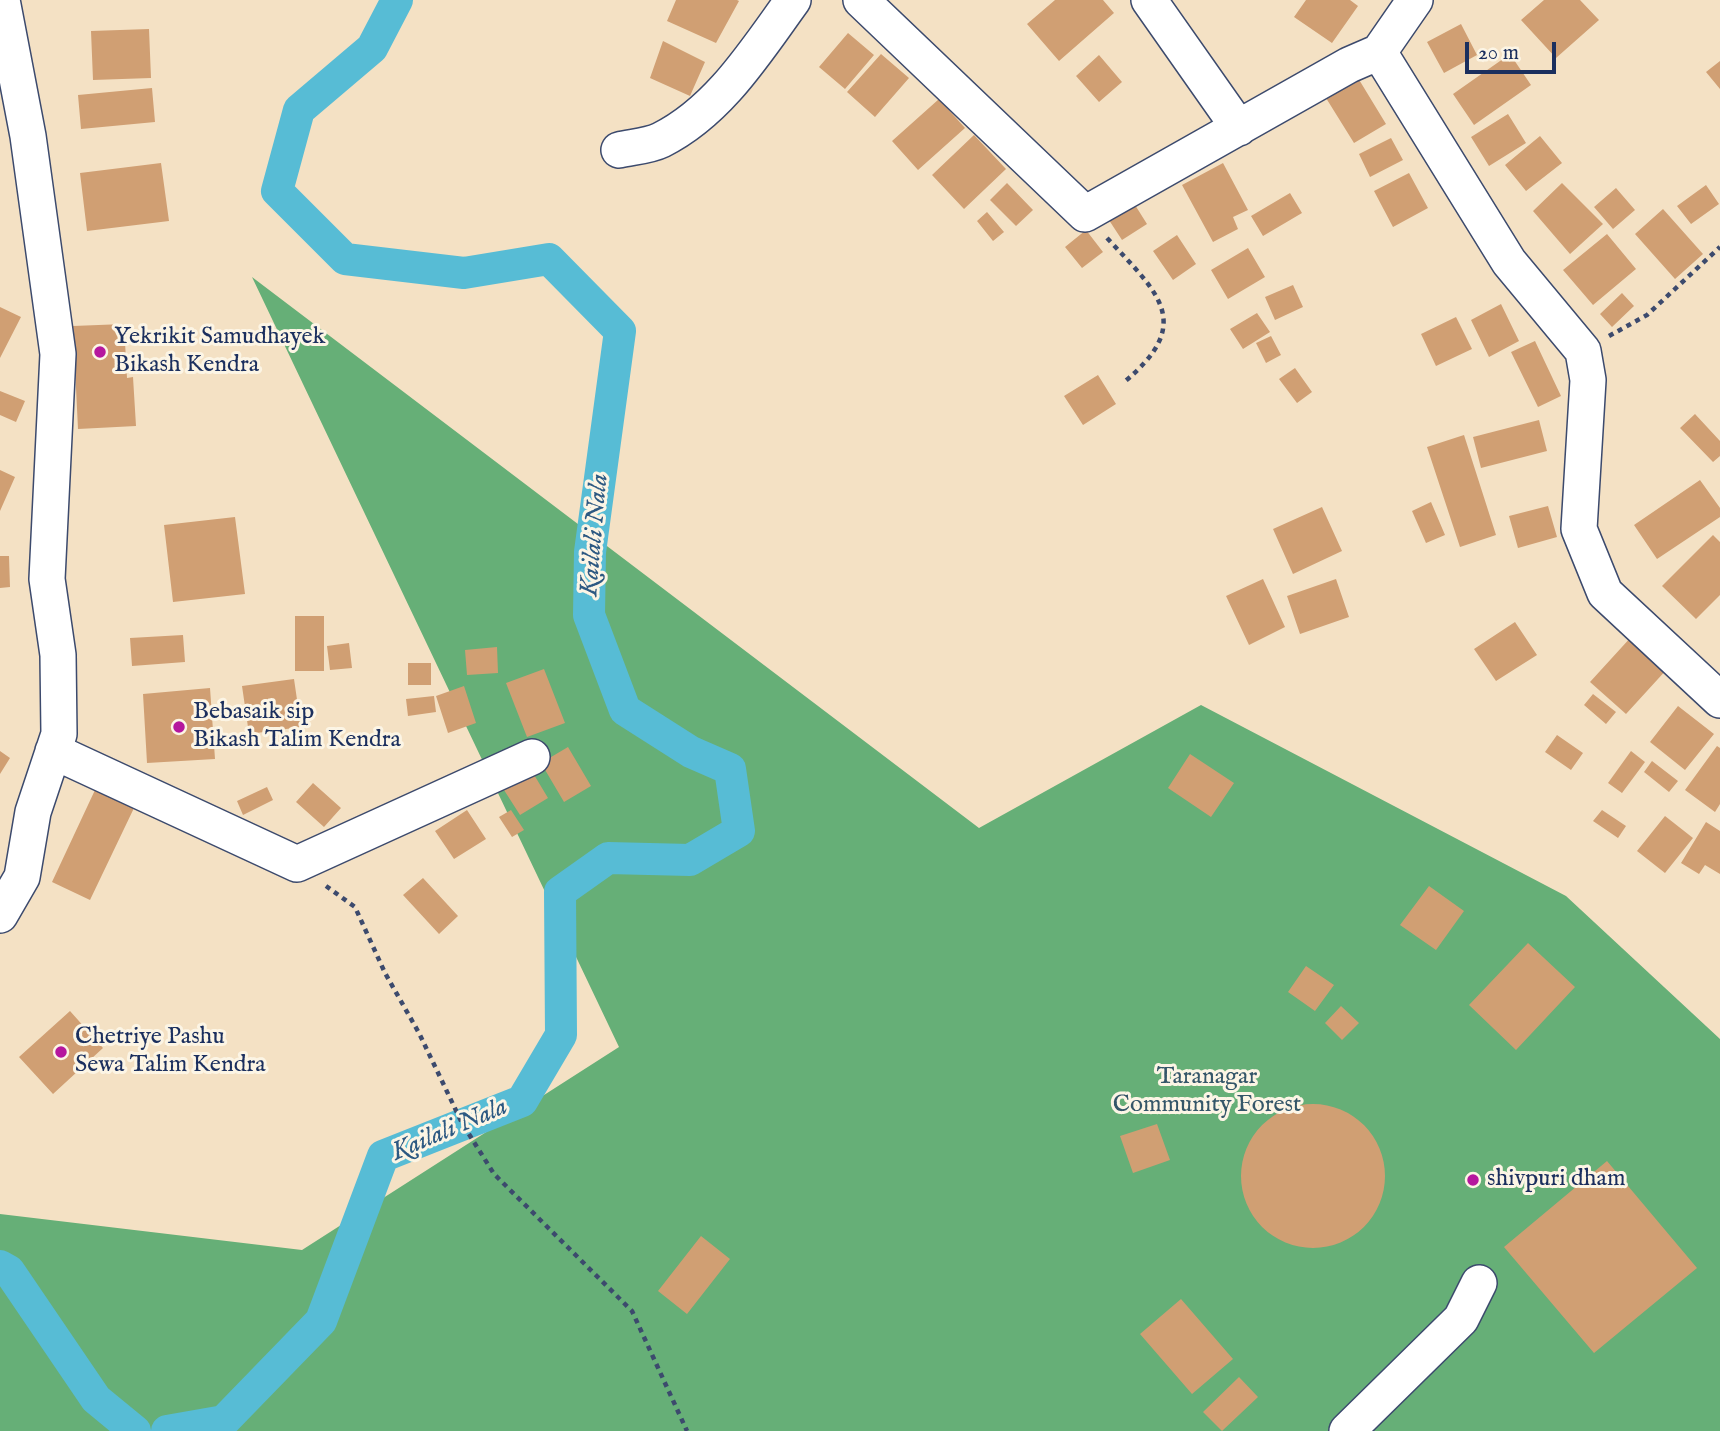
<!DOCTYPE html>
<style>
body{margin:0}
#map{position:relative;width:1720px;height:1431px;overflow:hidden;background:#f4e1c4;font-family:"IM FELL English",serif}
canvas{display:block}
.scale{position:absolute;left:1465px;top:42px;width:91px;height:32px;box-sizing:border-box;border:4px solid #1b2f5e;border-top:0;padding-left:9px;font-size:21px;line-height:24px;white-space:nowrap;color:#1b2f5e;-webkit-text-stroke:5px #fcf5e5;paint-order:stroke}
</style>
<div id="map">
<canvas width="1720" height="1431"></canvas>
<div class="scale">20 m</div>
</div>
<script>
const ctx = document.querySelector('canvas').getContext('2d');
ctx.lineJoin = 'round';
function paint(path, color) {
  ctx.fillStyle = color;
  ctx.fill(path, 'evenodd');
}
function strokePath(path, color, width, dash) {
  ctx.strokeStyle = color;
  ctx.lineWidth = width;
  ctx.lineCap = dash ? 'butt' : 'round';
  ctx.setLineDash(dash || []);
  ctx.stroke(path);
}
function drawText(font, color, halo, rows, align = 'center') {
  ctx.font = font + ' "IM FELL English",serif';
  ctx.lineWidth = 6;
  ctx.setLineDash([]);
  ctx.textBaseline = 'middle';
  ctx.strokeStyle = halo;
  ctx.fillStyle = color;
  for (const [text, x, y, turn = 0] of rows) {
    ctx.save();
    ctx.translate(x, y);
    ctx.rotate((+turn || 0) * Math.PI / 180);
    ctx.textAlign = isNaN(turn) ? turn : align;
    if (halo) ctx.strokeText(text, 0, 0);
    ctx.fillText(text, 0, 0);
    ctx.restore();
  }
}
const forest = new Path2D(`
 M252 277 979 828 1201 705 1566 896 1720 1039V1431H0V1214L302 1250 619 1047Z`);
const canal = new Path2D(`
 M0 1266 9 1271 96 1399 135 1431
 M167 1431 224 1421 321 1321 383 1156 522 1101 561 1035 560 892 608 858 690 860 739 831 730 769 691 752 625 710 589 615 590 552 620 331 549 259 464 273 345 259 277 191 299 110 372 48 397 0`);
const building = new Path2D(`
 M676 0H737L739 1 716 43 667 21Z
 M1055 0H1103L1114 13 1059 61 1027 24Z
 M1306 0H1350L1358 6 1332 43 1294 17Z
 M1544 0H1580L1599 20 1556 58 1521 20Z
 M1461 24 1477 55 1444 73 1427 42Z
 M149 29 151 78 93 80 91 31Z
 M848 33 874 55 845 89 819 67Z
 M663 41 705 62 690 96 650 78Z
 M881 54 909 78 875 117 847 92Z
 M1510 54 1531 85 1474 125 1453 94Z
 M1099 55 1122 82 1099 102 1076 76Z
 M1720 61V89L1706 72Z
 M1358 78 1386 124 1354 143 1326 98Z
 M152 88 155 122 81 129 78 95Z
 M939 99 965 128 918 170 892 141Z
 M1508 114 1526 143 1489 166 1471 137Z
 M974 135 1006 169 964 209 932 175Z
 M1540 136 1562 163 1526 191 1505 165Z
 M1391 138 1403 160 1370 177 1359 154Z
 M161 163 169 221 87 231 80 173Z
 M1223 163 1248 210 1233 217 1238 229 1213 242 1182 185Z
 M1409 173 1428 208 1393 227 1374 191Z
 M1007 183 1033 210 1016 226 990 200Z
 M1562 183 1603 224 1570 254 1533 211Z
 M1706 185 1719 204 1691 224 1677 206Z
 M1616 188 1635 210 1613 229 1594 207Z
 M1290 193 1302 213 1263 236 1251 216Z
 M1130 197 1147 224 1122 240 1105 214Z
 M1663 209 1703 254 1675 279 1635 234Z
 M987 212 1004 232 993 241 977 221Z
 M1086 230 1103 252 1082 268 1065 247Z
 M1607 234 1636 269 1593 305 1563 270Z
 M1177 235 1196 264 1173 280 1153 251Z
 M1248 248 1265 277 1228 299 1211 270Z
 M1293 285 1303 307 1275 320 1265 297Z
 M1622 293 1634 306 1612 327 1600 314Z
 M1501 304 1519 341 1489 357 1471 320Z
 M0 307 21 317 0 358Z
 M1257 313 1270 332 1243 349 1230 329Z
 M1456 317 1472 349 1436 366 1421 334Z
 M124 324 127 378 133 377 136 426 78 429 73 326Z
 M1271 336 1281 355 1266 363 1256 343Z
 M1535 341 1561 396 1538 407 1511 352Z
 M1295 368 1312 392 1297 403 1279 379Z
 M1098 375 1116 404 1083 425 1064 396Z
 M0 391 25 401 16 422 0 415Z
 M1695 414 1720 441V456L1713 462 1680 428Z
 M1539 420 1547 451 1481 468 1473 437Z
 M1464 435 1496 535 1460 547 1427 447Z
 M0 470 15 477 0 511Z
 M1700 480 1720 508V517L1657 559 1634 525Z
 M1431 502 1445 535 1426 543 1412 511Z
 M1548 506 1557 537 1518 548 1509 516Z
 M1322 507 1342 551 1293 574 1273 529Z
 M235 517 245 594 173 602 164 525Z
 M1713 535 1720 542V595L1696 619 1662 586Z
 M0 556H9L10 587 0 588Z
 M1263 579 1285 627 1249 645 1226 596Z
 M1336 579 1349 617 1300 634 1287 596Z
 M295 616H324V671H295Z
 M1515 622 1537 655 1496 681 1474 649Z
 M183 635 185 662 132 666 130 638Z
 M1632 636 1668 668 1626 714 1590 682Z
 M349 643 352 668 330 670 327 646Z
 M497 647 498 673 467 675 465 650Z
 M408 663H431V685H408Z
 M544 669 565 723 527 737 506 683Z
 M294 679 301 727 249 734 242 686Z
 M464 686 476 723 448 733 436 696Z
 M210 688 215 759 147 763 143 694Z
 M1593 694 1616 712 1606 724 1584 705Z
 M434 696 436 712 408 716 406 699Z
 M1678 706 1714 734 1685 770 1650 742Z
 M1557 735 1583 753 1571 770 1545 752Z
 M1717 746 1720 748V804L1715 812 1685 790Z
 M568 747 591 786 564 802 541 763Z
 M0 751 10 758 0 774Z
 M1631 751 1645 762 1622 793 1608 783Z
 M1190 754 1234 783 1211 817 1168 788Z
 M1652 761 1678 781 1669 792 1644 772Z
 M533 773 548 798 520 815 504 790Z
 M313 783 341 808 324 827 296 802Z
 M267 787 273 800 243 815 237 801Z
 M95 790 134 808 90 900 52 882Z
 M467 810 486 839 454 859 435 831Z
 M511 810 524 830 512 837 499 817Z
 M1602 810 1626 826 1618 838 1593 821Z
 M1665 816 1693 838 1665 873 1637 851Z
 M1706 822 1720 831V874L1705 865 1699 874 1681 863Z
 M423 878 458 916 439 934 403 895Z
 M1429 886 1464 911 1436 950 1400 925Z
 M1528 943 1575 987 1516 1050 1469 1005Z
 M1306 966 1334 985 1315 1011 1288 992Z
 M1341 1006 1359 1023 1342 1040 1325 1023Z
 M70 1011 103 1048 53 1094 19 1057Z
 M1241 1176a72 72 0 1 1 144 0a72 72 0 1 1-144 0Z
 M1157 1124 1170 1160 1133 1173 1120 1136Z
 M1607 1161 1697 1268 1594 1353 1504 1247Z
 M701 1236 730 1259 687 1314 658 1291Z
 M1181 1299 1233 1359 1192 1394 1140 1334Z
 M1239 1377 1258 1397 1222 1431 1203 1412Z`);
const path = new Path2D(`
 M1107 238C1158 293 1196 323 1123 383
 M1609 336 1647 315 1720 247
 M326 886 355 907 385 973 419 1033 462 1123 494 1174 632 1311 687 1431`);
const minor = new Path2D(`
 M861 0 1085 214 1349 65 1379 52
 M1149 0 1239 128
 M1415 0 1379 52 1509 262 1583 351 1588 380 1579 529 1605 593 1720 700
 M619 150C632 147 649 146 661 140 719 111 756 51 793 0
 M53 751 297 864 532 757
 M0 915 22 877 33 812 59 734 58 655 47 579 58 354 28 136 2 0
 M1347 1431 1461 1319 1479 1283`);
const markers = [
 [100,352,7,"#b5179e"],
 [179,727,7,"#b5179e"],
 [61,1052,7,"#b5179e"],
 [1473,1180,7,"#b5179e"]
];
const poiNames = [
 ["Yekrikit Samudhayek",114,338],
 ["Bikash Kendra",114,366],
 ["Bebasaik sip",193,713],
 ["Bikash Talim Kendra",193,741],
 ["Chetriye Pashu",75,1038],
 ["Sewa Talim Kendra",75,1066],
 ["shivpuri dham",1487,1180]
];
const parkNames = [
 ["Taranagar",1207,1078],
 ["Community Forest",1207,1106]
];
const waterNames = [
 ["Kailali Nala",596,535,-85],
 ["Kailali Nala",450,1131,-23]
];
paint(forest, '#66af77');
strokePath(canal, '#57bcd5', 32);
paint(building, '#d09f73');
strokePath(minor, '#3c4a6d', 38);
strokePath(path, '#3c4a6d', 4.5, [5, 5]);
strokePath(minor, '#fff', 35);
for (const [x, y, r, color] of markers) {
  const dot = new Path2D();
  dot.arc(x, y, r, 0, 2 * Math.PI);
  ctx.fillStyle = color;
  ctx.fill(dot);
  strokePath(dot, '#fcf5e5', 2.5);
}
drawText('24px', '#1b2f5e', '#fcf5e5', poiNames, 'left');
drawText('24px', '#345669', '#fcf5e5', parkNames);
drawText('italic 26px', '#2d5982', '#fcf5e5', waterNames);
</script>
